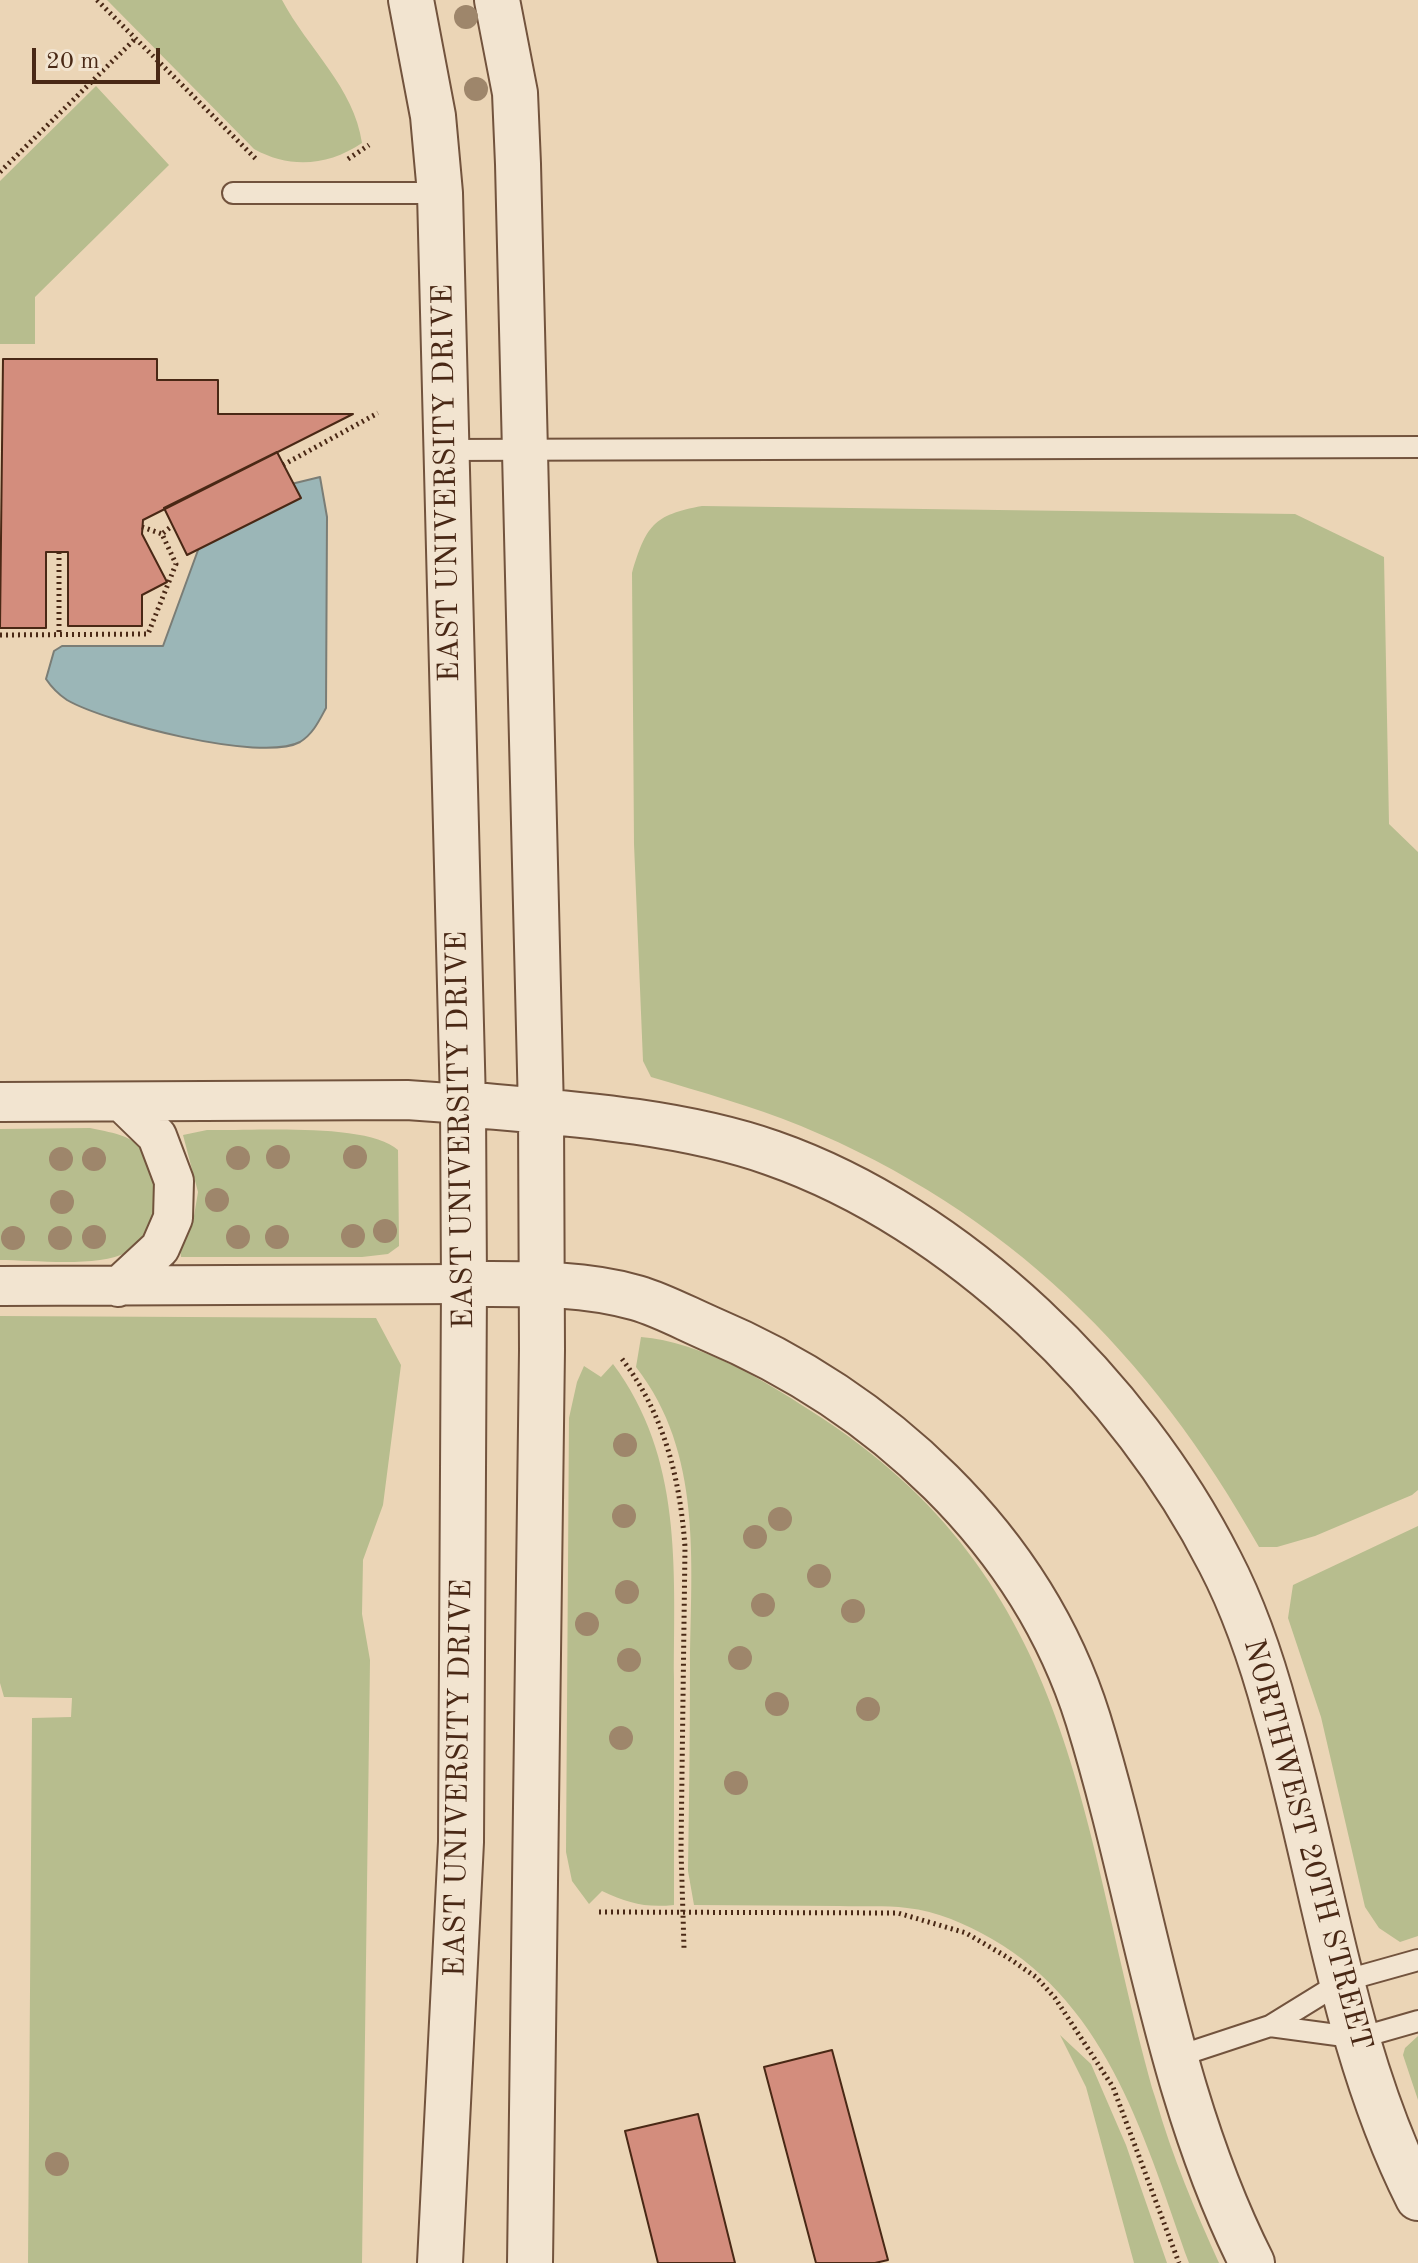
<!DOCTYPE html>
<style>
body{margin:0}
#map{position:relative;width:1418px;height:2263px;overflow:hidden;background:#ebd5b6;font-family:"Old Standard TT",serif}
canvas{display:block}
.scale{position:absolute;left:32px;top:48px;width:128px;height:36px;box-sizing:border-box;border:4px solid #492815;border-top:0;padding-left:10px;font-size:24px;line-height:28px;white-space:nowrap;color:#492815;-webkit-text-stroke:6px #f2e4d0;paint-order:stroke}
</style>
<div id="map">
<canvas width="1418" height="2263"></canvas>
<div class="scale">20 m</div>
</div>
<script>
const ctx = document.querySelector('canvas').getContext('2d');
ctx.lineJoin = 'round';
function paint(path, color) {
  ctx.fillStyle = color;
  ctx.fill(path, 'evenodd');
}
function strokePath(path, color, width, dash) {
  ctx.strokeStyle = color;
  ctx.lineWidth = width;
  ctx.lineCap = dash ? 'butt' : 'round';
  ctx.setLineDash(dash || []);
  ctx.stroke(path);
}
function drawText(font, color, halo, rows, align = 'center') {
  ctx.font = font + ' "Old Standard TT",serif';
  ctx.lineWidth = 6;
  ctx.setLineDash([]);
  ctx.textBaseline = 'middle';
  ctx.strokeStyle = halo;
  ctx.fillStyle = color;
  for (const [text, x, y, turn = 0] of rows) {
    ctx.save();
    ctx.translate(x, y);
    ctx.rotate((+turn || 0) * Math.PI / 180);
    ctx.textAlign = isNaN(turn) ? turn : align;
    if (halo) ctx.strokeText(text, 0, 0);
    ctx.fillText(text, 0, 0);
    ctx.restore();
  }
}
const green = new Path2D(`
 M107 0H282C308 49 354 87 362 143 328 166 290 169 254 149Z
 M96 86 169 165 35 297V344H0V181Z
 M702 506 1295 514 1384 557 1389 824 1418 852V1490L1412 1495 1315 1536 1277 1547H1259C1151 1354 1007 1211 801 1126 752 1106 701 1092 651 1077L643 1061 634 844 632 573C646 526 653 515 702 506Z
 M90 1128C109 1132 132 1135 145 1151 169 1181 161 1233 127 1252 99 1268 33 1260 0 1260V1129Z
 M207 1130C250 1131 369 1122 398 1150L399 1246 388 1254 362 1257H181L180 1250 193 1222 198 1192 183 1135Z
 M0 1316 376 1318 401 1365 383 1505 363 1560 362 1614 370 1660 362 2263H28L32 1718 71 1717 72 1698 4 1697 0 1683Z
 M641 1337C701 1342 762 1379 811 1411 1082 1582 1077 1825 1156 2100 1172 2156 1195 2210 1219 2263H1189C1146 2143 1110 2007 992 1939 966 1924 937 1911 907 1908 885 1905 862 1907 840 1906 791 1906 743 1905 694 1905L688 1871C689 1803 690 1734 690 1665 691 1562 703 1453 636 1367Z
 M613 1364C683 1458 674 1568 674 1679 674 1754 674 1829 674 1905 645 1908 628 1903 602 1891L589 1904 572 1881 566 1852 569 1418 577 1382 584 1366 601 1377Z
 M1418 1526V1936L1400 1942 1379 1928 1365 1907 1321 1717 1288 1618 1293 1585Z
 M1060 2035 1091 2064 1126 2145 1167 2263H1134L1086 2087Z
 M1418 2036V2100L1403 2055 1405 2048Z`);
const water = new Path2D(`
 M320 477 327 517 326 708C319 721 313 734 300 742 261 763 105 722 67 700 58 694 52 688 46 679L54 651 62 646H163L209 520 283 486Z`);
const building = new Path2D(`
 M3 359H157V380H218V414H353L143 520 142 534 167 582 142 595V626H68V552H46V628H0Z
 M277 452 301 498 187 555 164 508Z
 M832 2050 888 2260 875 2263H816L764 2067Z
 M698 2114 735 2263H658L625 2131Z`);
const path = new Path2D(`
 M97 0 257 160
 M348 159 369 145
 M0 172 135 39
 M283 465 378 413
 M142 527 162 534
 M59 552V634
 M0 635 148 634 176 564 162 534 172 526
 M622 1359C664 1414 680 1478 685 1547L681 1850 684 1948
 M599 1912 898 1913 966 1933 1007 1957 1036 1977 1055 1998 1113 2087 1179 2263`);
const service = new Path2D(`
 M233 193H440
 M445 450 1418 447
 M1270 2026 1359 2038 1418 2021
 M1176 2057 1270 2026 1343 1981 1418 1960`);
const minor = new Path2D(`
 M0 1102 407 1100 463 1104
 M0 1286 464 1284
 M118 1287 160 1248 173 1218 174 1181 157 1136 122 1102`);
const tertiary = new Path2D(`
 M411 0 433 116 440 193 463 1104 464 1284 461 1842 440 2263
 M497 0 515 93 518 164 541 1111 542 1350 530 2263
 M463 1104C563 1113 678 1120 772 1153 958 1218 1132 1388 1220 1562 1245 1610 1262 1661 1276 1713 1323 1874 1342 2047 1418 2198
 M464 1284C521 1284 582 1282 637 1298 661 1305 685 1318 708 1328 879 1400 1031 1537 1088 1719 1144 1900 1166 2093 1252 2263`);
const trees = [
 [466,17],
 [476,89],
 [278,1157],
 [355,1157],
 [238,1158],
 [61,1159],
 [94,1159],
 [217,1200],
 [62,1202],
 [385,1231],
 [353,1236],
 [94,1237],
 [238,1237],
 [277,1237],
 [13,1238],
 [60,1238],
 [625,1445],
 [624,1516],
 [780,1519],
 [755,1537],
 [819,1576],
 [627,1592],
 [763,1605],
 [853,1611],
 [587,1624],
 [740,1658],
 [629,1660],
 [777,1704],
 [868,1709],
 [621,1738],
 [736,1783],
 [57,2164]
];
const streetNames = [
 ["EAST UNIVERSITY DRIVE",447,483,-91],
 ["EAST UNIVERSITY DRIVE",461,1130,-91],
 ["EAST UNIVERSITY DRIVE",459,1778,-89],
 ["NORTHWEST 20TH STREET",1307,1845,75]
];
paint(green, '#b7bd8e');
paint(water, '#9bb6b7');
strokePath(water, '#7a7d76', 2);
paint(building, '#d38d7d');
strokePath(building, '#492815', 2);
strokePath(service, '#72533d', 24);
strokePath(minor, '#72533d', 42);
strokePath(tertiary, '#72533d', 48);
strokePath(path, '#492815', 5, [2, 4]);
strokePath(service, '#f2e4d0', 20);
strokePath(minor, '#f2e4d0', 38);
strokePath(tertiary, '#f2e4d0', 44);
ctx.fillStyle = '#9e866b';
for (const [x, y] of trees) {
  ctx.beginPath();
  ctx.arc(x, y, 12, 0, 2 * Math.PI);
  ctx.fill();
}
drawText('30px', '#492815', '#f2e4d0', streetNames);
</script>
